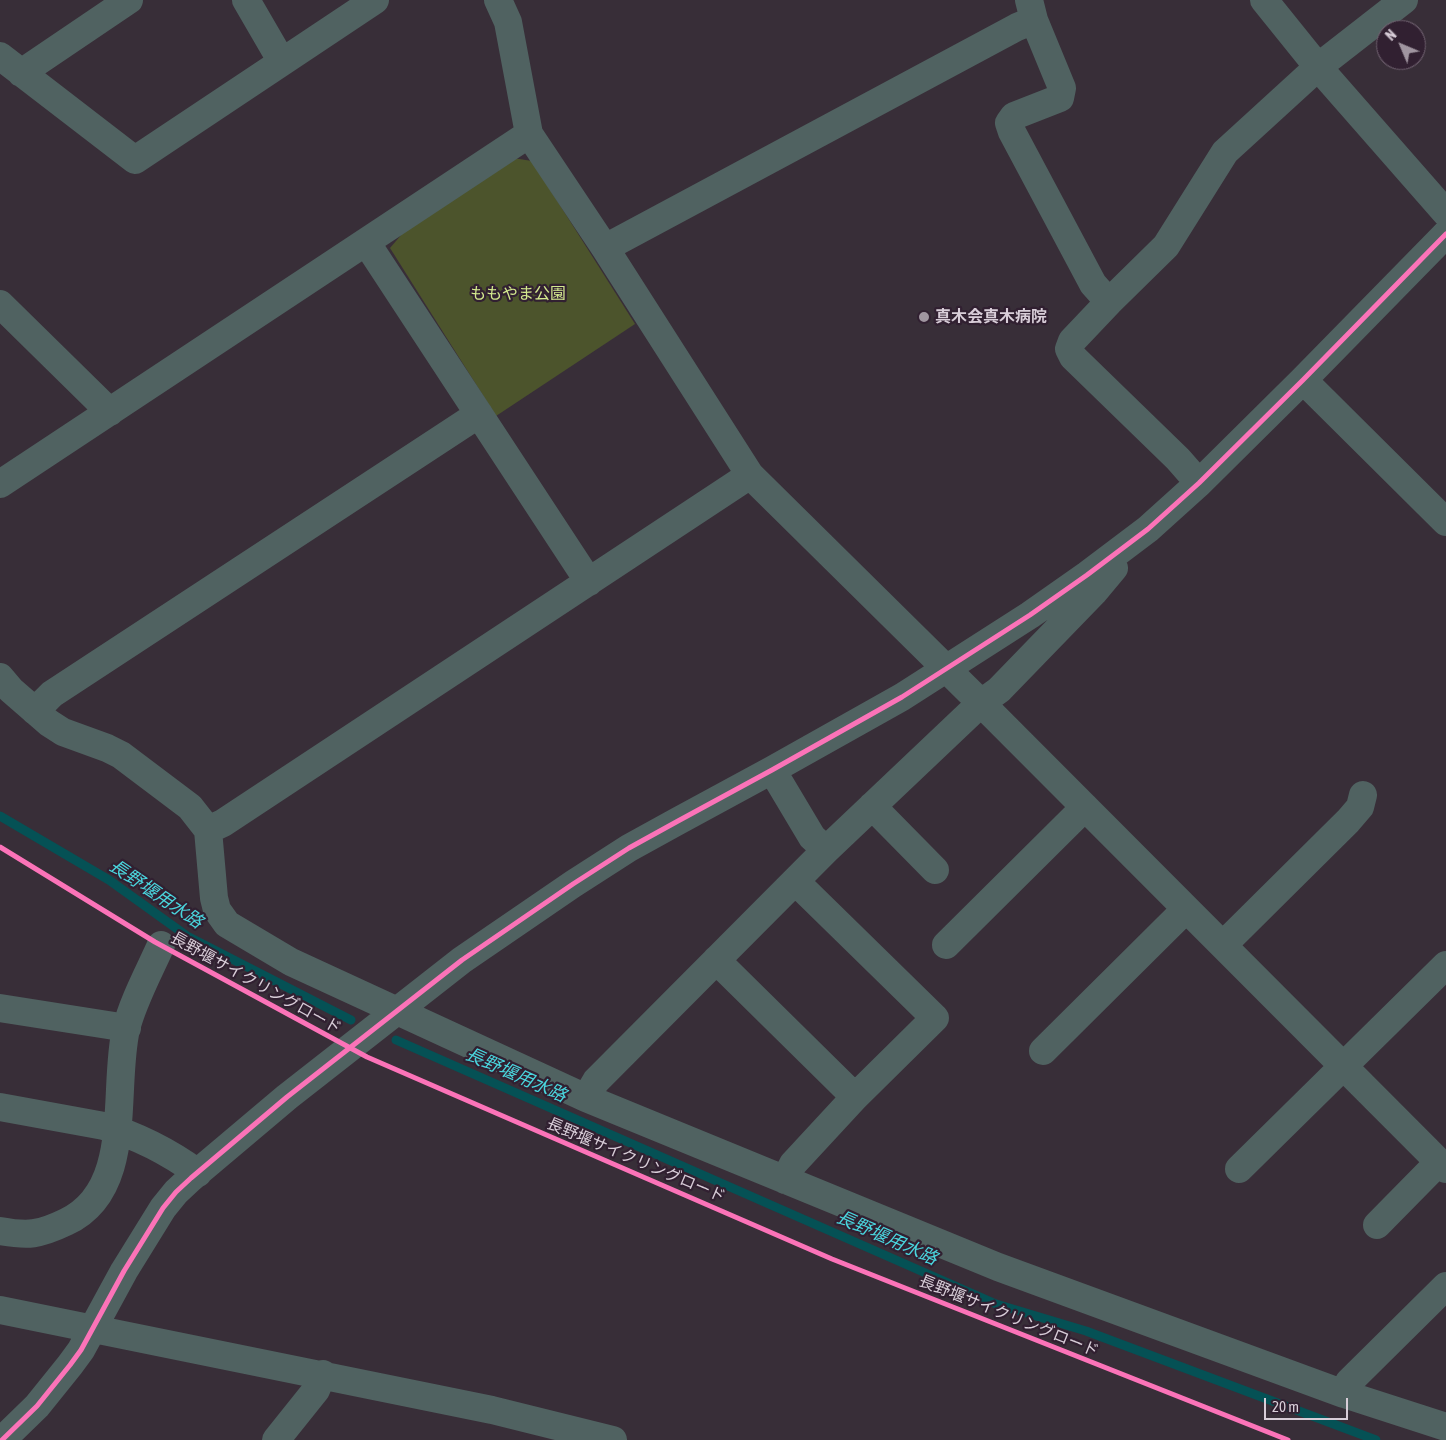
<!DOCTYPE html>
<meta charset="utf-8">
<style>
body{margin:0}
#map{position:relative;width:1446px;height:1440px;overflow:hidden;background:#382e38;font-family:"Asap Condensed",sans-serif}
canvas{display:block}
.north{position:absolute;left:1376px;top:20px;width:50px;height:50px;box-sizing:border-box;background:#312031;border:1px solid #746574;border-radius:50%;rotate:315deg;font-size:14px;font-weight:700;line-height:20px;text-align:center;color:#d8cdd8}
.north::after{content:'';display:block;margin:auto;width:18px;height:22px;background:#a095a0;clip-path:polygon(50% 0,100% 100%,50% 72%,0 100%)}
.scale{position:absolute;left:1264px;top:1398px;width:84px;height:22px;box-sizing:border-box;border:2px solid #d8cdd8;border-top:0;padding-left:6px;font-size:15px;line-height:18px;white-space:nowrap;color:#d8cdd8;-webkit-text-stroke:4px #312031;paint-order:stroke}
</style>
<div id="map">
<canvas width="1446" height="1440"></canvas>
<div class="north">N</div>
<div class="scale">20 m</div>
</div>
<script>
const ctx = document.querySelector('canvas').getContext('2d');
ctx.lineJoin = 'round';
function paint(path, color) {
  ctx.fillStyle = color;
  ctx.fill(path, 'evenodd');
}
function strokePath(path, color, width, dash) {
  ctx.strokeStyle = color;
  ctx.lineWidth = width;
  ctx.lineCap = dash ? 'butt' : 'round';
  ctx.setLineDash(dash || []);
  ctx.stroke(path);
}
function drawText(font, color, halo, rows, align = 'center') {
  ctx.font = font + ' "Asap Condensed","Noto Sans JP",sans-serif';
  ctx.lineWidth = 4.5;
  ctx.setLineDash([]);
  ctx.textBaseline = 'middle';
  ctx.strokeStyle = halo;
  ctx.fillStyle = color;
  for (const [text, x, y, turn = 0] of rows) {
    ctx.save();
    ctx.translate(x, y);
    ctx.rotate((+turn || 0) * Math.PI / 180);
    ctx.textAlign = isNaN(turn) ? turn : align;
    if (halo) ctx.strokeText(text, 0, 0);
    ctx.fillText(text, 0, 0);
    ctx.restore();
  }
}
const green = new Path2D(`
 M513 158 532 161 635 324 496 416 390 248 402 234Z`);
const stream = new Path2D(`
 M0 816 109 880 187 936 351 1020
 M396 1040 996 1304 1086 1331 1376 1440`);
const minor = new Path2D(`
 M246 0 282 62
 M498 0 508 22 529 134 605 248 750 475 981 703 1446 1169
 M1029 0 1034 20 1062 88 1060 98 1014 116 1009 123 1012 132 1093 284 1109 302
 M1264 0 1318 67 1446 213
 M0 56 135 160 375 0
 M21 73 129 0
 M366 242 589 582
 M605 248 1017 27 1034 20
 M0 304 110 412
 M1303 380 1446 522
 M1199 483 1178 459 1073 357 1069 349 1072 341 1109 302 1166 246 1225 152 1318 67 1404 0
 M0 484 529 134
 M0 677 11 690 49 723 63 732 107 748 121 755 190 807 208 830 214 898 217 910 227 924 291 962 586 1098 998 1267 1344 1394 1446 1427
 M35 711 52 694 479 414
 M772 770 812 837 826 850
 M872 806 935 870
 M208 830 223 823 750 475
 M946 945 1085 807
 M1223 945 1348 821 1360 807 1363 795
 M716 960 855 1097
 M0 1008 127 1028
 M1043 1051 1186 909
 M586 1098 596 1081 826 850 981 703 999 690 1094 592 1114 568
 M0 1107 104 1126C138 1136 169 1152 198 1173
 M1239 1169 1446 965
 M785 1180 793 1164 855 1097 935 1018 795 881
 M1377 1225 1439 1162
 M0 1231C28 1236 39 1235 66 1222 135 1190 112 1090 126 1029 133 1001 149 972 161 945
 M0 1310 492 1410 613 1440
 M1344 1394 1349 1382 1446 1286
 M2 1440 37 1406 70 1365 81 1350 124 1271 163 1208 176 1192 191 1178 287 1097 462 960 573 884 629 848 678 821 772 770 902 697 1030 615 1087 575 1148 529 1199 483 1303 380 1446 234
 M276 1440 316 1390 323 1374`);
const cycleway = new Path2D(`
 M0 847 155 942 367 1057 832 1259 1288 1440
 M2 1440 37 1406 70 1365 81 1350 124 1271 163 1208 176 1192 191 1178 287 1097 462 960 573 884 629 848 678 821 772 770 902 697 1030 615 1087 575 1148 529 1199 483 1303 380 1446 234`);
const markers = [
 [924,317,6,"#a095a0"]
];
const parkNames = [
 ["ももやま公園",518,294]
];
const poiNames = [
 ["真木会真木病院",935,317]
];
const streetNames = [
 ["長野堰サイクリングロード",256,983,29],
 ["長野堰サイクリングロード",636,1160,23],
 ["長野堰サイクリングロード",1009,1316,22]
];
const waterNames = [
 ["長野堰用水路",156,894,34],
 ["長野堰用水路",516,1075,24],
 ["長野堰用水路",887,1238,24]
];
paint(green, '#4c542c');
strokePath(stream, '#055155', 9);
strokePath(minor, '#506261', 28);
strokePath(cycleway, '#fb73b8', 5);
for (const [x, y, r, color] of markers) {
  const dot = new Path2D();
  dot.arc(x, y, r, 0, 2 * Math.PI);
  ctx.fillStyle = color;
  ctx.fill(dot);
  strokePath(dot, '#312031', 2);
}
drawText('16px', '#d3e88e', '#312031', parkNames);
drawText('bold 16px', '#d8cdd8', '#312031', poiNames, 'left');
drawText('16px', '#d8cdd8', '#312031', streetNames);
drawText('italic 18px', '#4ad5dd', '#312031', waterNames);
</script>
